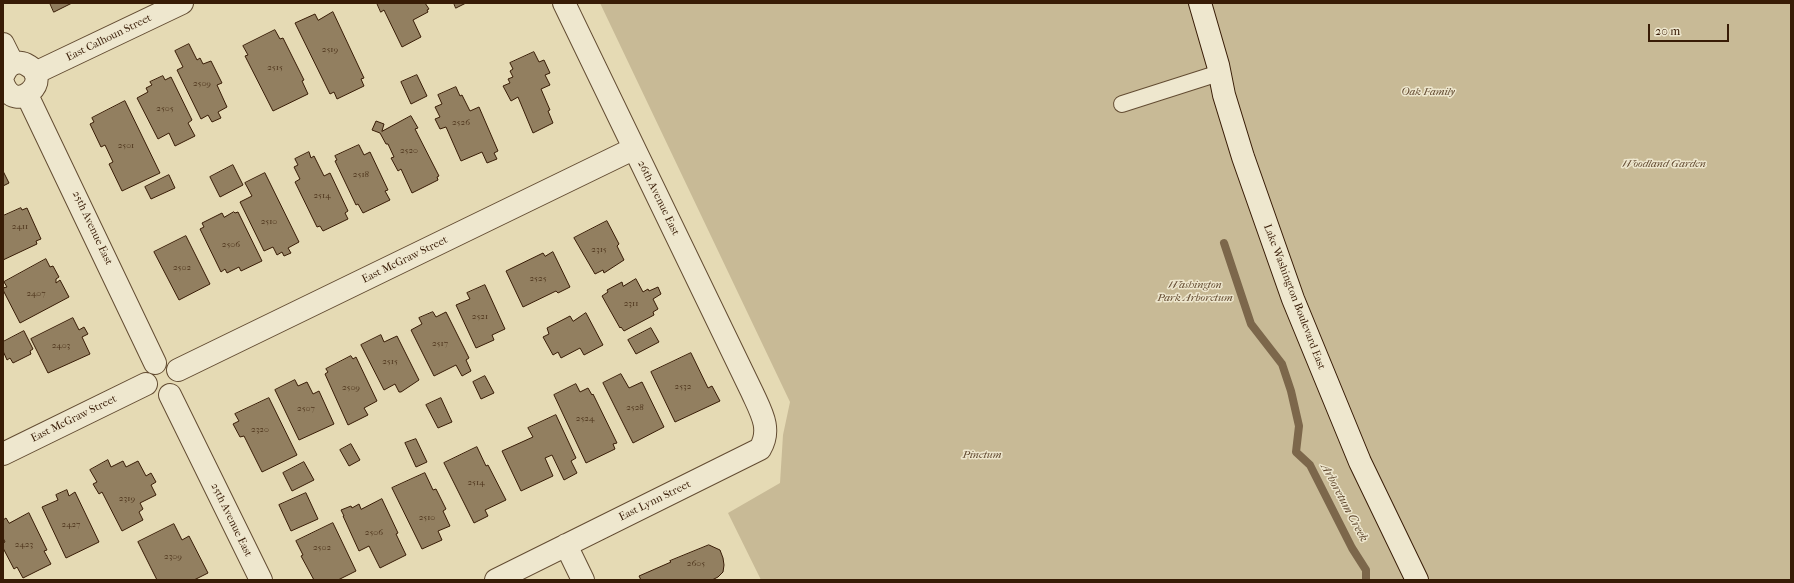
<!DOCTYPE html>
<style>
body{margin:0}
#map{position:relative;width:1794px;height:583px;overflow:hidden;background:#e5dab4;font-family:"IM FELL French Canon",serif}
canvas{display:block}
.frame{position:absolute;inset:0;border:4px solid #381c06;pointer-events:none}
.scale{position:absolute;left:1648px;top:24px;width:81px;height:18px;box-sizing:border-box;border:2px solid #381c06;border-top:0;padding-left:5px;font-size:12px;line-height:14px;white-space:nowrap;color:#381c06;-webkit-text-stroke:3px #eee7ce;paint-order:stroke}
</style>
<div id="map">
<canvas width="1794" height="583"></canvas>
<div class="frame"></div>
<div class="scale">20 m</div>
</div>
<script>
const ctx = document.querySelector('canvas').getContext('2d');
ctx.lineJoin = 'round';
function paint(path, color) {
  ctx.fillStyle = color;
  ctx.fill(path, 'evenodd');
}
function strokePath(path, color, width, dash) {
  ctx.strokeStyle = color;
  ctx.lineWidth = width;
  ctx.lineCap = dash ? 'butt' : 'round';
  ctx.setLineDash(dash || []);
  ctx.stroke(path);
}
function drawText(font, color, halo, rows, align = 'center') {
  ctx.font = font + ' "IM FELL French Canon",serif';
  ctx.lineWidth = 3;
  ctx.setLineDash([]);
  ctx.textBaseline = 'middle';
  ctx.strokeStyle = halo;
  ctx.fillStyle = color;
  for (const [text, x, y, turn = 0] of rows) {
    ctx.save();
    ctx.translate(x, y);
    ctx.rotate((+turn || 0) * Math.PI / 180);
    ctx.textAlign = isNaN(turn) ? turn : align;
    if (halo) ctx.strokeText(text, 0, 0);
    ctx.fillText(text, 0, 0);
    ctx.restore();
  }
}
const green = new Path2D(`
 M600 3H1791V580H761L728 513 780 483 783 435 790 402Z`);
const stream = new Path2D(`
 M1224 243 1251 324 1282 364 1291 391 1299 426 1296 452 1310 465 1352 548 1366 570V580`);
const building = new Path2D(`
 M50 3H72L54 12Z
 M377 3H425L429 9 427 10 428 12 413 20 421 37 402 47 384 10 381 12Z
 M454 3H466L456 8Z
 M333 12 364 78 361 79 364 86 337 99 334 92 330 94 295 23 315 14 318 20Z
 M275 30 280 39 283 38 304 80 302 81 308 94 273 111 245 56 248 55 243 46Z
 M189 44 197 60 200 58 203 64 211 61 222 83 217 85 227 107 218 112 221 118 212 122 208 115 201 119 177 70 183 67 175 51Z
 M534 52 539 62 544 60 550 73 545 75 550 85 541 89 550 110 548 111 553 123 533 133 518 97 511 101 503 86 510 83 508 79 513 77 510 71 513 69 510 63Z
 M417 75 427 96 411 104 401 82Z
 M163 76 165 80 171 77 192 120 188 123 195 136 175 146 169 133 158 139 137 98 148 92 146 88 152 85 150 82Z
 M456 87 460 96 462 95 470 111 479 107 498 151 494 153 497 159 487 163 482 152 461 161 446 127 440 129 435 119 440 117 435 107 442 104 438 95Z
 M125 101 160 173 122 191 109 164 113 162 105 145 101 147 90 124 94 122 92 118Z
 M411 116 418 128 415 129 439 176 437 177 438 180 412 193 401 169 398 171 391 158 394 157 388 144H386L380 133 372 130 376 121 384 124 382 131Z
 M359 145 364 155 370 152 388 190 385 191 390 200 363 213 358 204 356 205 335 161 337 160 335 156Z
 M309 152 311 158 314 156 324 176 330 173 348 211 345 213 348 219 323 231 320 226 317 227 295 182 300 179 294 167 298 165 295 159Z
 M233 165 243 185 220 197 210 177Z
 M3 171 9 183 3 186Z
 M265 173 299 242 288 248 291 253 284 256 282 252 277 255 273 247 264 251 240 202 252 196 245 183Z
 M169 175 175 188 151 199 145 187Z
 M21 208 22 210 27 208 41 239 36 241 37 244 3 260V216Z
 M234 212 235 213 238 212 262 261 241 271 239 267 227 273 225 269 221 272 200 229 204 227 202 223 222 213 224 217Z
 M607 221 619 244 617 246 624 260 604 273 603 270 595 274 574 238Z
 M186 236 210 284 179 300 154 252Z
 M553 252 570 287 558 293 556 291 523 307 506 271 543 253 545 256Z
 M46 259 50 267 53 266 59 277 56 279V283L60 280 69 297 20 323 3 290V288L7 287 4 282Z
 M636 279 643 292 648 289 649 291 658 287 661 294 653 299 658 309 653 312 654 315 624 331 621 327 620 328 602 296 608 292 607 290 622 282 623 286Z
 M485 285 505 329 492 335 494 340 476 348 456 305 470 299 467 293Z
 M433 312 436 317 446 312 469 358 466 360 471 371 462 376 456 365 434 376 411 330 422 324 419 318Z
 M586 313 603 345 584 355 580 348 561 358 558 352 553 355 543 337 549 334 547 328 570 316 573 321Z
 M73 318 79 330 84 327 88 334 82 337 90 354 48 373 31 339Z
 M651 328 659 342 636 354 628 340Z
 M24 331 33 349 30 351 31 354 13 363 10 358 7 360 3 351V342Z
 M381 335 384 342 397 336 419 380 401 392H399L395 384 384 390 361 345Z
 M691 353 708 388 712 386 720 401 675 422 651 372Z
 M351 356 353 359 356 357 377 401 364 408 368 415 348 425 325 374 328 372 326 369Z
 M621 374 629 388 642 382 664 427 633 443 603 383Z
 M485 376 494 393 481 399 473 382Z
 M295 380 298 386 307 382 313 394 319 391 334 424 299 440 275 390Z
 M576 384 580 392 588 388 592 395 593 394 617 443 613 444 615 449 586 463 554 395Z
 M269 398 297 455 262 472 244 436 240 437 233 424 239 421 235 414Z
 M441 398 452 422 438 428 426 405Z
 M556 415 576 458 571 461 577 473 564 480 552 455 545 458 553 476 521 491 502 451 533 437 528 428Z
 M416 439 427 462 416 467 405 443Z
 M351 444 360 460 349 466 340 450Z
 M477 447 486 466 488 465 506 500 485 510 488 516 474 523 444 463Z
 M108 460 111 467 123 461 126 467 138 461 146 476 151 473 156 482 151 485 156 495 140 503 143 509 139 512 143 520 122 531 102 492 99 494 93 484 97 482 90 470Z
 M304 462 314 480 292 491 283 473Z
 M425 473 433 490 436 489 446 509 443 511 450 526 438 531 442 540 422 549 392 488Z
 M67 490 69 496 75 492 99 542 66 558 42 507 58 500 56 495Z
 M306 493 318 519 291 531 279 505Z
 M382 499 398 533 396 534 406 555 380 568 369 546 359 551 343 516H344L341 510 351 506 352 508 359 504 361 509Z
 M29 513 47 550 44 551 51 564 23 578 17 567 14 569 3 548V543L5 542 3 538V520L6 518 9 523Z
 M333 523 356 571 338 580H314L301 556 303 555 296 541Z
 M174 524 182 540 189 536 208 573 194 580H157L138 542Z
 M709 545 720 550 723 558 724 565 723 572 718 577 712 580H641L639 576 671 562 670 561Z`);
const service = new Path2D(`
 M1122 104 1219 73`);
const minor = new Path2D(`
 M3 44 13 64
 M35 73 182 3
 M3 76C5 71 7 67 12 64 17 62 23 62 27 65 55 79 15 117 3 83
 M27 95 155 363
 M178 370 633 149
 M170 395 261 580
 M3 454 146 384
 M566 545 583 580
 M496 580 760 449C772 429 761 412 752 392L564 3`);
const secondary = new Path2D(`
 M1200 3 1218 65 1224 95 1243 157 1293 299 1360 462 1417 580`);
const numberNames = [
 ["2519",330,50],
 ["2515",275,68],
 ["2509",202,84],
 ["2505",165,109],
 ["2526",461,123],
 ["2501",126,146],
 ["2520",409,151],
 ["2518",361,175],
 ["2514",322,196],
 ["2510",269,222],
 ["2411",20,227],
 ["2506",231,245],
 ["2315",599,250],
 ["2502",182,268],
 ["2525",538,279],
 ["2407",36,294],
 ["2311",631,304],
 ["2521",480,317],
 ["2517",440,344],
 ["2403",61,346],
 ["2515",390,362],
 ["2532",683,387],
 ["2509",351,388],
 ["2528",635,408],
 ["2507",306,409],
 ["2524",585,419],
 ["2320",260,430],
 ["2514",476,483],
 ["2319",127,499],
 ["2510",427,518],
 ["2427",71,525],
 ["2506",374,533],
 ["2423",24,545],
 ["2502",322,548],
 ["2309",173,557],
 ["2605",696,564]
];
const streetNames = [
 ["East Calhoun Street",109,38,-26],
 ["26th Avenue East",658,198,64],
 ["25th Avenue East",92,228,65],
 ["East McGraw Street",405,260,-26],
 ["Lake Washington Boulevard East",1294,297,69],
 ["East McGraw Street",74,419,-26],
 ["East Lynn Street",655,501,-26],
 ["25th Avenue East",231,520,64]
];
const parkNames = [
 ["Oak Family",1428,92],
 ["Woodland Garden",1664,164],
 ["Washington",1195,285],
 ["Park Arboretum",1195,298],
 ["Pinetum",982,455]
];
const waterNames = [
 ["Arboretum Creek",1344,503,62]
];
paint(green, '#c8ba96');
strokePath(stream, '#7c674b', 8);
paint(building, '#927f60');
strokePath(building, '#381c06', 1);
strokePath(service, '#634c32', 18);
strokePath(minor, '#634c32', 24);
strokePath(secondary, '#381c06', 24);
strokePath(service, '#eee7ce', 16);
strokePath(minor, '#eee7ce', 22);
strokePath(secondary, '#eee7ce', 22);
drawText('9px', '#4e351c', null, numberNames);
drawText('11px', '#381c06', '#eee7ce', streetNames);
drawText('italic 11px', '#634b31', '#eee7ce', parkNames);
drawText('italic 12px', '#60482e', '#eee7ce', waterNames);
</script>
